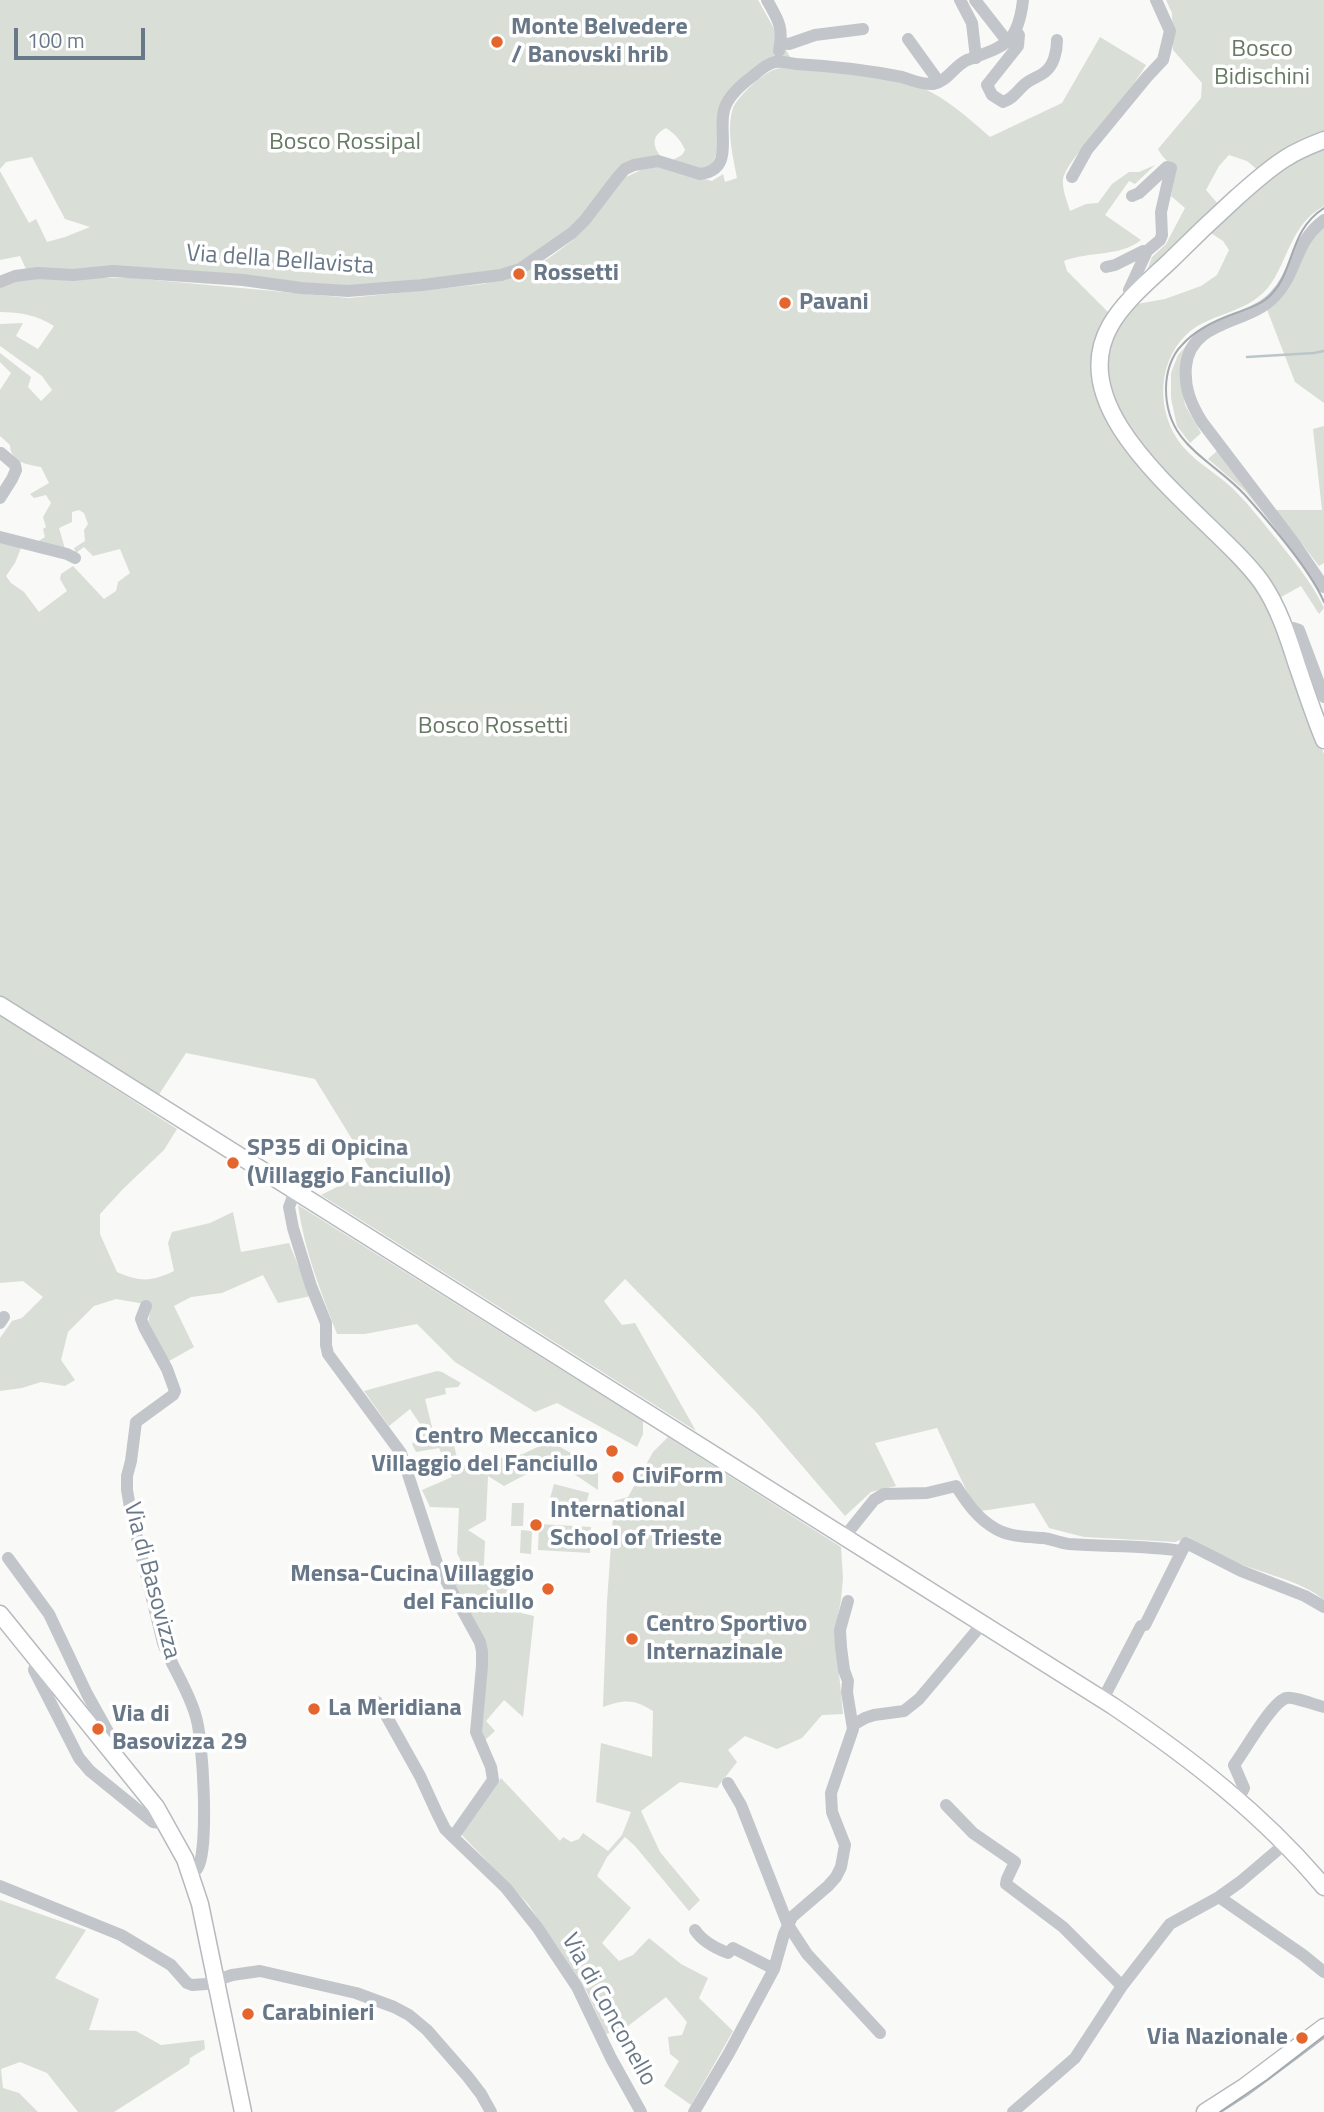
<!DOCTYPE html>
<style>
body{margin:0}
#map{position:relative;width:1324px;height:2112px;overflow:hidden;background:#f9f9f7;font-family:"Titillium Web",sans-serif}
canvas{display:block}
.scale{position:absolute;left:14px;top:28px;width:131px;height:32px;box-sizing:border-box;border:4px solid #687888;border-top:0;padding-left:9px;font-size:21px;line-height:24px;white-space:nowrap;color:#687888;-webkit-text-stroke:5px #fff;paint-order:stroke}
</style>
<div id="map">
<canvas width="1324" height="2112"></canvas>
<div class="scale">100 m</div>
</div>
<script>
const ctx = document.querySelector('canvas').getContext('2d');
ctx.lineJoin = 'round';
function paint(path, color) {
  ctx.fillStyle = color;
  ctx.fill(path, 'evenodd');
}
function strokePath(path, color, width, dash) {
  ctx.strokeStyle = color;
  ctx.lineWidth = width;
  ctx.lineCap = dash ? 'butt' : 'round';
  ctx.setLineDash(dash || []);
  ctx.stroke(path);
}
function drawText(font, color, halo, rows, align = 'center') {
  ctx.font = font + ' "Titillium Web",sans-serif';
  ctx.lineWidth = 7;
  ctx.setLineDash([]);
  ctx.textBaseline = 'middle';
  ctx.strokeStyle = halo;
  ctx.fillStyle = color;
  for (const [text, x, y, turn = 0] of rows) {
    ctx.save();
    ctx.translate(x, y);
    ctx.rotate((+turn || 0) * Math.PI / 180);
    ctx.textAlign = isNaN(turn) ? turn : align;
    if (halo) ctx.strokeText(text, 0, 0);
    ctx.fillText(text, 0, 0);
    ctx.restore();
  }
}
const green = new Path2D(`
 M0 0H758L790 57 772 59 738 82 720 146 711 166 700 170 671 161 682 155 685 150C681 140 674 133 666 128 651 136 652 146 662 158L637 159 576 222 552 243 526 260 502 270 352 287 87 270 26 269 20 256 0 260V171L29 223 36 219 47 242 65 237 90 227 65 219 32 157 6 162 0 169Z
 M1166 0H1324V134L1259 171 1247 161 1229 155 1219 166 1206 190 1218 204 1143 281 1152 257 1166 244 1185 208 1171 196 1176 171C1170 162 1163 159 1158 149L1201 98 1202 83 1173 50 1172 13Z
 M1100 37 1146 65C1134 85 1119 104 1104 122 1094 135 1066 164 1063 179 1062 190 1067 201 1070 211L1086 204 1098 203 1112 184 1129 172H1139L1155 165 1135 184 1129 181 1105 215 1141 240C1120 257 1089 251 1064 261L1067 271 1111 315 1098 396 1203 530 1240 569 1263 599 1285 646 1307 713 1324 754V1600C1301 1580 1260 1573 1232 1561 1217 1555 1202 1545 1188 1537L1175 1542 1084 1537 1049 1528 1034 1503 981 1511 969 1496 937 1428 875 1443 896 1486 871 1492 845 1516 756 1412 625 1279 604 1301 622 1325 635 1323 696 1431 321 1195 371 1170 315 1079 186 1053 158 1096 0 996V543L21 548 15 563 6 576 11 583 24 592 39 612 67 591 60 579 61 574 73 566 104 599 116 591 118 582 130 573 120 549 93 556 84 547 76 553 74 548 85 541 84 530 88 524 84 513 79 510 72 512V522L59 528 65 549 37 542 45 537 43 529 46 527 43 517 51 503 46 495 34 498 30 494 49 483 41 467C26 464 11 463 10 445L0 436V390L11 373 0 362V353L31 377 28 387 41 401 52 390 42 376 0 346V324L23 323 16 336 38 349 54 326C37 315 20 312 0 312V286L32 275 76 278H133L349 298 484 284 526 271 549 258 573 240 592 220 624 178 641 170 659 166 712 181 723 174 725 182 737 178C733 156 726 129 733 108 738 96 764 72 776 69 798 63 898 77 920 87 947 98 968 118 990 137L1062 103Z
 M1324 145V206C1284 228 1288 276 1257 298 1236 314 1206 316 1187 334 1153 366 1157 423 1189 453 1204 468 1224 478 1238 494 1249 505 1259 518 1269 530 1289 555 1310 579 1324 608L1319 614 1301 586 1281 597 1262 570 1158 468 1133 436 1108 385 1105 362 1110 344 1121 320 1137 304 1165 299 1201 286 1217 275 1229 250 1223 241 1208 231 1283 167Z
 M1324 226V403L1295 382 1266 307 1305 246Z
 M1192 339 1181 376 1185 405 1201 433 1190 443 1177 426 1171 398V373L1178 355Z
 M1324 426V563L1319 566 1276 510H1322L1313 429Z
 M1217 451 1277 530 1245 491 1208 459Z
 M0 1015 177 1129 164 1150 123 1189 100 1214V1234L117 1272C140 1282 151 1282 174 1271L168 1243 172 1232 210 1223 233 1212 241 1252 289 1243 311 1296 278 1303 263 1275 222 1293 191 1297 174 1306 194 1347 169 1361 148 1324 151 1305 116 1299 94 1306 68 1332 61 1360 75 1380 65 1386 41 1382 22 1388 0 1391V1338L12 1321 22 1318 43 1297 23 1281 0 1283Z
 M298 1205 643 1421V1434L637 1447 557 1403 535 1412 455 1362 417 1324 365 1334H337C321 1292 304 1250 298 1205Z
 M437 1371 442 1372 461 1383 458 1387 445 1388 446 1394 425 1399 436 1443 453 1441 459 1466 523 1454 550 1441 598 1469V1490L553 1460 504 1486 488 1476 486 1520 468 1530 485 1541 483 1585 510 1573 516 1577 509 1585 524 1600 521 1613 534 1616 523 1717 504 1700 486 1721 495 1731 484 1741 481 1725 486 1666 451 1579 465 1570 457 1553 459 1508 430 1507 422 1490 452 1477 439 1448 416 1452 412 1444 424 1430 410 1409 389 1426 364 1391Z
 M668 1437 841 1547 843 1578 841 1600 835 1632 843 1714 822 1715 802 1738 777 1749 745 1736 728 1750 737 1762 717 1788 680 1782 641 1811 660 1852 700 1900 689 1911 635 1846 625 1837 607 1857 597 1876 631 1908 602 1943 619 1961 633 1955 649 1938 681 1964 708 1978 699 1998 733 2031 691 2105 664 2086 679 2061 670 2054 668 2037 682 2035 687 2022 666 1997 624 2029 606 2034 586 1990 528 1904 461 1834 501 1778 560 1841 563 1837 571 1842 579 1839 583 1833 608 1851 622 1835 631 1812 596 1802 601 1743 652 1757 653 1711C633 1698 623 1700 603 1707L607 1602 614 1501 628 1497 653 1452Z
 M554 1484 589 1493 584 1512 549 1502Z
 M512 1503H524L523 1526H511Z
 M539 1524 591 1527 590 1553 538 1550Z
 M521 1530 532 1531 531 1554 520 1553Z
 M0 1900 86 1930 55 1978 99 1999 89 2030 136 2031 161 2045 204 2040 205 2049 190 2058 189 2064 114 2112H78L47 2073 20 2062 1 2069 3 2088 19 2093 38 2112H0Z`);
const stream = new Path2D(`
 M1247 357 1314 353 1324 351`);
const minor = new Path2D(`
 M767 0C778 20 784 27 779 51
 M960 0 972 23 976 58
 M975 0 1007 41
 M1016 31 1019 35 1018 46 987 85 992 95 1003 102C1013 99 1017 91 1025 84 1032 78 1039 77 1045 72 1054 65 1057 51 1057 40
 M908 39 939 82
 M780 43 789 44 815 35 863 29
 M1072 177 1087 150 1147 77 1163 60 1170 31 1156 0
 M1132 196 1139 193 1167 167 1171 168 1161 212 1162 235 1160 240 1147 251 1129 290 1135 296
 M1324 220C1294 242 1298 272 1275 296 1249 325 1191 319 1186 366 1184 388 1191 404 1202 422L1294 543 1324 587
 M1106 267 1115 265 1143 251H1147
 M0 282 15 276 38 273 73 275 113 271 243 280 301 288 348 291 422 285 501 275 520 269 572 233 585 220 617 178 625 169 634 165 658 161 700 174C737 170 716 129 725 107 730 94 742 84 753 76 759 71 766 64 775 62 782 61 789 63 796 64 831 66 867 70 902 77 912 80 922 85 933 84 948 81 954 66 967 60 1005 46 1018 44 1023 0
 M0 498 12 479 16 470 15 465 1 453
 M0 537 67 554 75 558
 M1285 630 1293 628 1299 630 1324 697
 M295 1191 289 1207 293 1228 311 1286 326 1323V1345L328 1354 401 1453 438 1566 480 1642 482 1651V1666L476 1732 491 1767 493 1780 453 1837 506 1888 537 1927 577 1987 611 2058 641 2112
 M146 1306 141 1319 144 1327 167 1369 175 1391 173 1395 136 1422 131 1461 127 1476V1490L131 1513 163 1643C173 1669 189 1691 196 1717 203 1739 209 1848 198 1867 197 1870 193 1873 191 1875
 M0 1323 4 1317
 M845 1536 874 1500 884 1494 927 1493 956 1486C967 1503 978 1519 996 1529 1010 1537 1027 1537 1043 1538 1052 1539 1060 1543 1069 1544 1107 1547 1144 1545 1182 1551L1186 1543 1241 1571 1305 1596 1324 1607
 M8 1558 49 1614 87 1694 112 1739 113 1744 109 1749
 M37 1660 34 1670 79 1758 90 1771 153 1822 167 1824
 M1103 1699 1141 1626 1145 1625 1182 1551
 M377 1702 387 1717 420 1776 437 1813 445 1829 453 1837
 M853 1725 865 1718 874 1715 904 1711 919 1699 983 1623
 M728 1783 741 1805 788 1925 807 1954 880 2033
 M1238 1800 1244 1788 1234 1765C1244 1752 1271 1703 1286 1698 1293 1696 1315 1705 1324 1707
 M946 1805 973 1833 1015 1862 1007 1879 1006 1884 1063 1927 1122 1986
 M0 1886 121 1935 171 1965 187 1983 192 1985 206 1984 232 1975 260 1971 356 1993 394 2007 409 2015 427 2030 468 2077 481 2094 491 2112
 M1219 1897 1303 1955 1324 1972
 M695 1930C702 1941 715 1948 728 1953L733 1948 774 1969
 M694 2112 729 2053 774 1969 784 1934 792 1917 828 1886 836 1877 841 1867 845 1845 832 1812 831 1793 853 1729 847 1692 848 1681 844 1670 841 1647 840 1630 848 1601
 M1013 2112 1075 2058 1122 1986 1170 1924 1219 1897 1240 1882 1286 1843`);
const major = new Path2D(`
 M1324 140C1311 145 1298 150 1286 158 1268 169 1252 184 1236 198 1214 218 1192 239 1171 260 1150 280 1124 301 1110 326 1057 420 1217 519 1262 583 1279 608 1288 637 1297 665 1306 691 1314 716 1324 740
 M0 1005 1113 1706C1190 1758 1264 1815 1324 1887
 M0 1614 156 1807 185 1859 200 1904 243 2112
 M1205 2112 1244 2087 1324 2027`);
const tram = new Path2D(`
 M1324 208C1286 232 1296 277 1265 300 1257 306 1246 309 1236 313 1216 320 1196 329 1182 345 1171 356 1166 373 1166 389 1166 446 1212 459 1245 495 1269 522 1310 569 1324 602
 M1220 2112 1267 2080 1324 2036`);
const markers = [
 [497,42,7,"#e4652d"],
 [519,274,7,"#e4652d"],
 [785,303,7,"#e4652d"],
 [233,1163,7,"#e4652d"],
 [612,1451,7,"#e4652d"],
 [618,1477,7,"#e4652d"],
 [536,1525,7,"#e4652d"],
 [548,1589,7,"#e4652d"],
 [632,1639,7,"#e4652d"],
 [314,1709,7,"#e4652d"],
 [98,1729,7,"#e4652d"],
 [248,2014,7,"#e4652d"],
 [1302,2038,7,"#e4652d"]
];
const poiNames = [
 ["Monte Belvedere",511,28],
 ["/ Banovski hrib",511,56],
 ["Rossetti",533,274],
 ["Pavani",799,303],
 ["SP35 di Opicina",247,1149],
 ["(Villaggio Fanciullo)",247,1177],
 ["Centro Meccanico",598,1437,"right"],
 ["Villaggio del Fanciullo",598,1465,"right"],
 ["CiviForm",632,1477],
 ["International",550,1511],
 ["School of Trieste",550,1539],
 ["Mensa-Cucina Villaggio",534,1575,"right"],
 ["del Fanciullo",534,1603,"right"],
 ["Centro Sportivo",646,1625],
 ["Internazinale",646,1653],
 ["La Meridiana",328,1709],
 ["Via di",112,1715],
 ["Basovizza 29",112,1743],
 ["Carabinieri",262,2014],
 ["Via Nazionale",1288,2038,"right"]
];
const parkNames = [
 ["Bosco",1262,50],
 ["Bidischini",1262,78],
 ["Bosco Rossipal",345,143],
 ["Bosco Rossetti",493,727]
];
const streetNames = [
 ["Via della Bellavista",280,261,4],
 ["Via di Basovizza",151,1581,75],
 ["Via di Conconello",608,2010,61]
];
paint(green, '#d9ded6');
strokePath(stream, '#bbc6cb', 2.5);
strokePath(major, '#b6babf', 19);
strokePath(minor, '#c2c6cb', 12);
strokePath(major, '#fff', 16);
strokePath(tram, '#a3aab0', 2);
for (const [x, y, r, color] of markers) {
  const dot = new Path2D();
  dot.arc(x, y, r, 0, 2 * Math.PI);
  ctx.fillStyle = color;
  ctx.fill(dot);
  strokePath(dot, '#fff', 2.5);
}
drawText('bold 24px', '#687888', '#fff', poiNames, 'left');
drawText('24px', '#667a63', '#fff', parkNames);
drawText('24px', '#687888', '#fff', streetNames);
</script>
